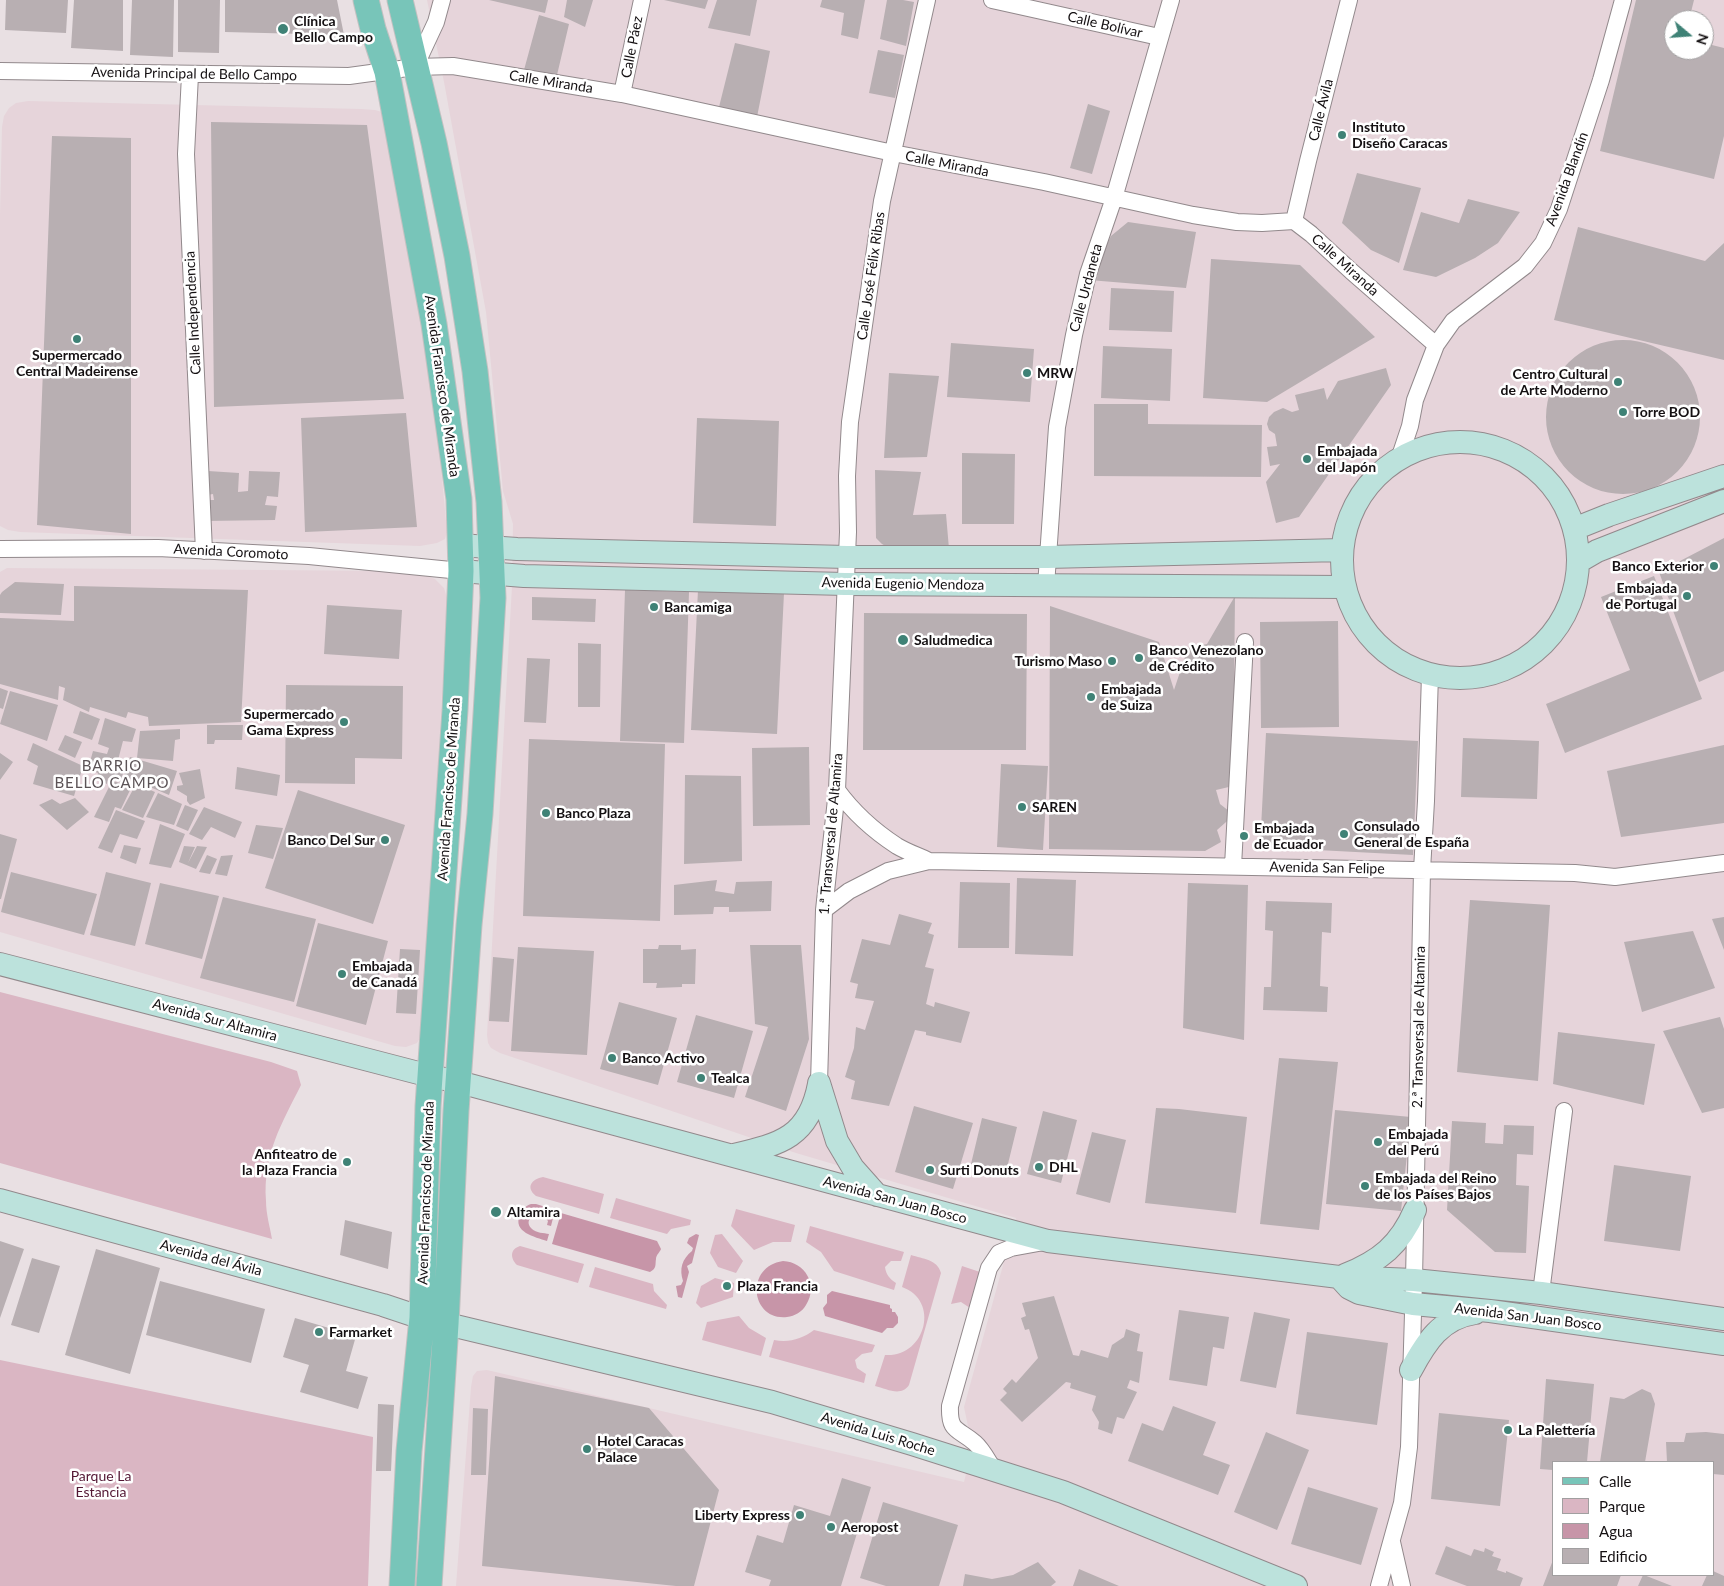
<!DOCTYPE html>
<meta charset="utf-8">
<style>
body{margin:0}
#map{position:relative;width:1724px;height:1586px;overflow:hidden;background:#e9e0e3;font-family:Lato,sans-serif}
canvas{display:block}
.legend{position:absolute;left:1552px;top:1461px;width:162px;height:115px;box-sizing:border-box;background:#fff;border:1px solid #a19fa0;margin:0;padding:6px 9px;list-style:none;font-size:15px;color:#141012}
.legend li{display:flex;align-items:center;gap:10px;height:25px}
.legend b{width:25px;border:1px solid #a19fa0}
.north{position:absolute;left:1664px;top:10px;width:50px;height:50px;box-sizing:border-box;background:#fff;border:1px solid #a19fa0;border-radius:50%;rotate:108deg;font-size:14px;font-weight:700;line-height:20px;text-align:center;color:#141012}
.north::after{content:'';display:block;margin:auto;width:18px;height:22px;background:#3f8276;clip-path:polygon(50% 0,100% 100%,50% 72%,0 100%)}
</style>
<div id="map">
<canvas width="1724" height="1586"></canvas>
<ul class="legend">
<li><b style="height:6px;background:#78c5b9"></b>Calle</li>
<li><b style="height:14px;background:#dab6c3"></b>Parque</li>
<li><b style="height:14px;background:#c795a8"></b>Agua</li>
<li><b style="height:14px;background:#b8afb2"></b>Edificio</li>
</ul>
<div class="north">N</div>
</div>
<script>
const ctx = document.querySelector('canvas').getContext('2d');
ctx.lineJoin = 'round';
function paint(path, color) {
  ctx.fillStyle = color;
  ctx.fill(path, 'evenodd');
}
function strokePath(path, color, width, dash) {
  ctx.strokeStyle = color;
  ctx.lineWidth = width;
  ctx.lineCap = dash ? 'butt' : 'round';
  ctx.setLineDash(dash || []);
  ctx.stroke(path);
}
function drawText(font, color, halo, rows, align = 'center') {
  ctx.font = font + ' Lato,sans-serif';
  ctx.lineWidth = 5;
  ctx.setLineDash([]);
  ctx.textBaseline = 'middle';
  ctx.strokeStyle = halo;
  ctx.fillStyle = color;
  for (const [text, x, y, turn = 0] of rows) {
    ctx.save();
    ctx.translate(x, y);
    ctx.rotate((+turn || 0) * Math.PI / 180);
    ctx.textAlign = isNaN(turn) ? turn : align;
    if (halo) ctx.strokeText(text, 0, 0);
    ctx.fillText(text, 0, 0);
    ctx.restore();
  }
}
const built = new Path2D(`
 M427 0H1724V1586H456L471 1387 473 1376 477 1371 487 1370 964 1482 975 1437 969 1431 964 1407 1016 1218 796 1153 500 1053 491 1048 488 1043 487 1035 512 586 513 524 503 491 486 312 444 82ZM1674 20H1704V50H1674ZM1553 1462H1713V1575H1553Z
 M28 101 361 109 375 110 385 113 432 371 447 532 445 539 437 543 420 546 20 532 8 530 0 526V215L2 127 4 116 9 108 16 103Z
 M7 568 395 571 419 573 435 579 444 588 447 598 443 676 423 1026 421 1036 417 1043 406 1047 395 1046 0 932V572Z`);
const green = new Path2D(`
 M0 992 271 1062 297 1071 301 1085C281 1125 263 1154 266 1201 266 1214 270 1227 272 1239L0 1163Z
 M543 1177 604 1194 599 1214 536 1196C525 1187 532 1179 543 1177Z
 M616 1198 691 1220 690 1225 671 1229 667 1234 610 1218Z
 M736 1209 795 1225 791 1242H773L754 1250 731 1226Z
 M810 1226 904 1252 901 1261H891L885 1267C886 1275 890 1279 896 1283L894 1290 834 1271 821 1252 806 1242Z
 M722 1234 743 1261 736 1273 718 1267 710 1253 715 1235Z
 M520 1246 584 1264 578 1283 517 1265C510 1258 510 1249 520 1246Z
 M911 1255C923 1259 937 1259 941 1273L909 1385C901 1397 887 1389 875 1386L885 1355C925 1358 941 1301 902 1287Z
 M962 1266 980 1272 970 1308 961 1302 951 1304Z
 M595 1267 653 1284 654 1291 667 1305 666 1309 589 1287Z
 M715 1278 734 1283 733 1297 701 1308 696 1303 701 1286Z
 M739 1316 749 1328 766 1338 761 1356 702 1340 707 1322Z
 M814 1330 875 1345 872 1352 862 1354 855 1360 857 1368 866 1374 864 1383 769 1357 774 1340C789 1343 802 1339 814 1330Z
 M0 1360 373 1437 368 1586H0Z`);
const water = new Path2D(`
 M531 1204H536L555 1210 551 1226 547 1225 548 1221 543 1215C534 1213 523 1220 532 1229 536 1233 544 1233 549 1234L547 1241C535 1237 512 1232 520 1215 523 1209 525 1206 531 1204Z
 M561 1213 657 1241 661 1249C660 1252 656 1255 656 1259 655 1265 657 1268 650 1272L552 1244Z
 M696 1234 699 1235 692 1263 687 1266 689 1272 682 1298 678 1297 676 1286 681 1285 683 1281C679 1269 682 1259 692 1251L693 1248 687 1243 689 1238Z
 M783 1261C805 1262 819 1285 806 1305 802 1312 795 1316 787 1317 751 1321 744 1267 783 1261Z
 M832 1291 890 1305V1308L892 1309V1312H895L898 1317V1323L893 1328H887L882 1333 825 1316 823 1308 827 1303V1295Z`);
const building = new Path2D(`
 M6 0H68L66 33 5 30Z
 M74 0H123V51L71 48Z
 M132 0H174L173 57 130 55Z
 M178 0H220L219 53 178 52Z
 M225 0H337L344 35 225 32Z
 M489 0H548L545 13Z
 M567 0H593L585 27 564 17Z
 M664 0H708L705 9Z
 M717 0H757L750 36 708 28Z
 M822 0H865L858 39 841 35 844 13 820 7Z
 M887 0H903L914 2 906 46 880 39Z
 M1636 0H1694L1689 20H1674V50H1704V43L1724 48V136L1714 179 1600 151Z
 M539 15 569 24 557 75 524 70Z
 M735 43 770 51 757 117 719 107Z
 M878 50 904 55 895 98 869 93Z
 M1088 104 1110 111 1092 174 1070 168Z
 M211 122 367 125 404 399 214 407Z
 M52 136 131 138V534L37 525Z
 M1357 173 1421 188 1399 263 1371 250 1342 223Z
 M1468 199 1520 212 1498 243 1475 258 1436 277 1403 270 1421 212 1459 223Z
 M1128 222 1196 232 1186 288 1089 280 1111 236Z
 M1578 227 1705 261 1724 243V360L1554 320Z
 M1211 259 1300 265 1375 337 1267 402 1203 398Z
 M1111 288 1174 291 1172 332 1109 330Z
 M1546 417a77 77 0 1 1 154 0a77 77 0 1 1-154 0Z
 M951 343 1034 349 1030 402 947 397Z
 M1103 346 1172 349 1170 401 1101 398Z
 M1386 368 1391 385 1299 517 1276 523 1266 482 1280 464 1270 466 1267 447 1277 446 1275 434 1269 430 1267 424 1269 417 1274 412 1283 408 1292 412 1299 410 1295 395 1324 388 1327 400 1338 381Z
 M889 373 939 376 927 457 884 458Z
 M1094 404H1148V424L1262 425 1261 477 1094 476Z
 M406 413 417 527 305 532 301 418Z
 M697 418 779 421 776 526 693 523Z
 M962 453 1015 454 1014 524H962Z
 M875 470 921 472 913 515 946 514 949 549 889 548 882 544 876 538Z
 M208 471 239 473 238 492 248 491 249 471 280 472 278 497 267 496 265 505 277 506 275 520 205 521 207 500H214L213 494 207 495Z
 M1724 538V671L1699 682 1659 572Z
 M1654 576 1702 699 1565 753 1546 704 1630 670 1601 597Z
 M15 582 64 584 61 615 0 613V595L2 592Z
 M74 586 248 590 241 722 149 726 148 717 128 712 126 718 90 707 89 712 63 700 65 688 59 686 58 700 0 684V618L74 621Z
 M625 590 689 592 684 743 620 741Z
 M698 590 784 593 777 734 691 730Z
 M1235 596 1233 786 1216 790 1220 804 1234 815 1217 830 1221 842 1205 851 1049 849 1050 606 1159 642 1174 690 1188 648 1207 644Z
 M532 597 596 599 595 622 532 620Z
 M327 605 402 610 399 659 324 654Z
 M864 613 1027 614 1026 750H863Z
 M1338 621 1339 727 1261 728 1260 622Z
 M578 643 601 644 600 707H578Z
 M527 658 550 659 546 723 524 722Z
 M286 685 403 686 402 759 355 758V784L285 783Z
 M0 688 8 691 3 709 0 708Z
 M10 691 58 705 47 741 0 724Z
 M80 711 100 719 92 740 73 733Z
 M105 718 136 729 132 742 123 741 117 764 126 765 120 782 108 778 107 784 96 779 98 773 88 769 93 751 107 754 109 748 98 744Z
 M207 725H243L242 740H215L214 744H207Z
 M180 729V739L175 740 173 761 137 758 140 731Z
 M1266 733 1418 741 1413 855 1260 847Z
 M65 735 82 742 75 758 58 750Z
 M1463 738 1539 741 1537 799 1461 797Z
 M529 739 665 744 660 921 523 916Z
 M33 743 83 766 74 796 33 784 38 766 27 760Z
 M1724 745V823L1621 837 1607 771Z
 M809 747 810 825 753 826 752 748Z
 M0 753 13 762 0 780Z
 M130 757 177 771 169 795 124 776Z
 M1001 764 1048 766 1043 850 997 847Z
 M237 767 280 775 277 796 235 789Z
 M200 769 205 798 190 805 187 801V796L177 790V786L183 785 179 773Z
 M685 775 741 776 742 861 684 864Z
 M112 781 132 786 121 809 115 807 109 822 94 817Z
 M136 784 155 792 143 818 122 810Z
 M298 790 405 825 373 924 265 888Z
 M158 793 182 804 174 825 146 817Z
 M75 798 89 812 67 830 39 805 52 799 60 804Z
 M185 805 198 810 188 831 176 826Z
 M204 807 242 822 235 838 211 827 202 840 189 834Z
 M116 810 145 821 137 839 120 834 112 853 98 848Z
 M160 824 185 834 171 868 149 864Z
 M256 825 283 828 273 859 248 853Z
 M0 834 17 839 1 899H0Z
 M124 845 141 848 136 864 120 858Z
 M184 846 195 847 188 863 197 846 207 847 196 869 179 862Z
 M207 855 217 859 210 874 199 872Z
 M233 855 227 876 215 874 221 856Z
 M11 872 97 894 84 935 1 912Z
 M106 872 151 883 135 946 90 935Z
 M1017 878 1076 880 1073 956 1015 954Z
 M717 880 715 891 734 894 736 882 772 881 771 911 729 912V907H714L713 914 674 915V885Z
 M960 882 1010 883 1009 948H958Z
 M160 883 219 896 202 959 145 944Z
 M1188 883 1248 885 1244 1040 1183 1028Z
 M223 897 316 919 294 1002 200 978Z
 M1470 900 1550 905 1538 1081 1457 1072Z
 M1266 901 1332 903 1331 933 1322 932 1320 986 1328 987 1327 1012 1263 1010 1264 987H1271L1273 931 1265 930Z
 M899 914 932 923 928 933 934 935 925 967 934 969 926 1004 934 1007 935 1002 970 1012 961 1043 926 1035V1032L915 1030 889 1106 851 1099 855 1081 845 1077 854 1048 856 1027 865 1030 874 1001 855 998 858 984 850 982 862 939 890 945Z
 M1724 917V950L1712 919Z
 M318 923 388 941 366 1025 296 1006Z
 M1693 931 1715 988 1642 1012 1624 942Z
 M659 945H681V950L696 949 695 984H682V987L656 988 657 983H643V949H658Z
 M750 945H801L809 1039 786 1111 745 1097 768 1027 755 1024Z
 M518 947 594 951 587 1055 511 1051Z
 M400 949 420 950 416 1014 396 1013Z
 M493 957 514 959 509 1022 489 1021Z
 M619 1002 677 1018 658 1085 600 1069Z
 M696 1015 753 1031 734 1098 677 1082Z
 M1720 1017 1724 1029V1108L1702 1113 1663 1031Z
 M1558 1032 1655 1044 1644 1105 1553 1084Z
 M1279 1058 1338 1062 1319 1230 1260 1224Z
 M914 1106 973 1123 953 1189 895 1172Z
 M1156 1108 1179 1109 1247 1117 1236 1213 1145 1203Z
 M1335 1110 1411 1117 1401 1211 1326 1204Z
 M1043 1111 1077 1120 1061 1183 1027 1174Z
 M982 1118 1017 1127 1006 1172 971 1164Z
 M1452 1121 1486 1123 1485 1143 1503 1144 1504 1125 1534 1126 1533 1155 1517 1154 1516 1185 1529 1186 1526 1253 1495 1252 1447 1210Z
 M1092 1132 1126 1140 1110 1203 1076 1194Z
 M1614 1165 1691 1176 1680 1251 1604 1241Z
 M345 1220 392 1232 388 1269 340 1255Z
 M0 1241 24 1249 0 1318Z
 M96 1249 160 1268 130 1374 65 1355Z
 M32 1258 60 1266 39 1333 11 1325Z
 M160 1281 265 1309 251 1363 146 1335Z
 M782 1284 789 1286 786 1295 778 1292Z
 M1054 1296 1073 1355 1079 1356 1081 1350 1108 1358 1112 1345 1124 1337 1126 1329 1140 1334 1137 1351 1143 1352 1139 1383 1130 1380 1127 1388 1137 1392 1124 1419 1117 1417 1112 1434 1098 1429 1099 1422 1092 1410 1096 1396 1070 1388 1071 1383 1066 1382 1022 1422 1000 1400 1007 1393 1003 1389 1012 1379 1016 1383 1038 1358 1029 1329 1025 1330 1021 1318 1026 1316 1022 1303Z
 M1179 1310 1229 1317 1224 1349 1213 1347 1207 1386 1169 1380Z
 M1254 1312 1290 1319 1276 1388 1240 1381Z
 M295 1318 356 1336 346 1371 368 1377 358 1409 300 1392 309 1365 283 1357Z
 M1307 1332 1388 1343 1377 1425 1296 1414Z
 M495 1376 649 1408 719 1490 694 1586H676L482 1566Z
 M1546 1379 1594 1384 1587 1462H1553V1470L1540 1469Z
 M1642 1389 1651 1393 1655 1404 1645 1462H1600L1610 1397 1624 1399Z
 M378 1404 394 1405 391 1471H376Z
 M1173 1406 1216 1422 1203 1455 1230 1465 1218 1495 1128 1461 1142 1423 1163 1431Z
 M473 1408 488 1409 486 1475H471Z
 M1439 1413 1509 1420 1500 1506 1431 1499Z
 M1266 1432 1309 1450 1277 1530 1234 1512Z
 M1706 1432 1724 1434V1475L1713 1474V1462H1667L1666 1442H1684L1686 1433Z
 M842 1478 871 1487 841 1586H769L771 1580 745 1572 757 1535 783 1543 794 1505 830 1516Z
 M1308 1487 1378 1508 1361 1565 1291 1544Z
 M883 1502 958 1525 939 1586H886L860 1578Z
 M1446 1546 1471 1556 1474 1549 1484 1552 1485 1548 1494 1552 1492 1556 1501 1559 1497 1570 1506 1573V1571L1523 1578 1520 1586H1467L1435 1574Z
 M1553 1560V1575H1621L1617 1586H1543Z
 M1038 1562 1056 1582 1051 1586H963L965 1574 992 1579 1013 1575Z
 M1079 1569 1119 1586H1073Z
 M1713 1571 1724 1576V1586H1702L1707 1575H1713Z
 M1643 1575H1644L1672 1586H1638Z`);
const street = new Path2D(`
 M992 0 1159 37
 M415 67 436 22 442 0
 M0 71 349 76 415 67 453 66 622 94 893 153 1044 182 1193 215 1237 222 1262 223 1294 221 1311 234 1351 271 1436 345
 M190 75 186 154 204 551
 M622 94 642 0
 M1294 221 1308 161 1349 0
 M1399 459 1410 426 1415 400 1436 345 1453 321 1525 266 1543 243 1559 209 1601 80 1623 0
 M0 549 158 548 309 556 461 571
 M1046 586 1057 427 1074 335 1088 274 1114 198 1171 0
 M837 790C853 812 874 831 897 846 907 852 919 856 929 861
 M1233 866 1245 642
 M824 910 849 891 888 871 929 861 1575 873 1615 877 1724 863
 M819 1083 824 910 837 790 848 532 847 476 850 422 882 201 927 0
 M1541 1293 1564 1111
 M994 1470C988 1461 983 1450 975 1443 958 1428 949 1433 950 1406L989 1268 999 1253 1011 1248 1044 1242
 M1392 1542 1402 1586
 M1379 1586 1402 1503 1409 1447 1414 1280 1422 870 1426 801 1430 675`);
const secondary = new Path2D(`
 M1342 560a118 118 0 1 1 236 0a118 118 0 1 1-236 0Z
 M1574 529 1609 515 1724 476
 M460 545 517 549 847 557H1047L1342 550
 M1578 562 1597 551 1724 501
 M461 571 524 576 845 584 1344 587
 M0 964 430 1076 459 1082 1048 1241 1339 1277 1414 1280 1541 1293 1724 1319
 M819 1083 837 1141 853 1168 877 1195
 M734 1155C781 1144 809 1137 819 1084
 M0 1200 383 1305 422 1318 772 1402 912 1444 1063 1492 1296 1586
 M1345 1275C1380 1261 1400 1245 1415 1210
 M1339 1277 1349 1288 1359 1293 1413 1304 1490 1311 1724 1344
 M1411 1370C1426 1342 1441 1318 1475 1313`);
const primary = new Path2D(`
 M366 0 373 29 387 72 434 324 459 499 461 571 455 710 428 1106 422 1318 409 1451 402 1586
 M400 0 434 143 457 256 475 371 489 502 493 598 480 814 469 925 456 1111 446 1324 429 1586`);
const markers = [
 [283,29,6,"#3f8276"],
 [1342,135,5,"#3f8276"],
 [77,339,5,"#3f8276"],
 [1027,373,5,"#3f8276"],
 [1618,382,5,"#3f8276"],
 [1623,412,5,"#3f8276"],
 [1307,459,5,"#3f8276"],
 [1714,566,5,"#3f8276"],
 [1687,596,5,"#3f8276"],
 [654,607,5,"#3f8276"],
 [903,640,6,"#3f8276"],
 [1139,658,5,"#3f8276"],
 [1112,661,5,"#3f8276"],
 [1091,697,5,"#3f8276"],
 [344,722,5,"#3f8276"],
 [1022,807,5,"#3f8276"],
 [546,813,5,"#3f8276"],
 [1344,834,5,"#3f8276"],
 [1244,836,5,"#3f8276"],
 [385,840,5,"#3f8276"],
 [342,974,5,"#3f8276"],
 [612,1058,5,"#3f8276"],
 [701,1078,5,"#3f8276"],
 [1378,1142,5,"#3f8276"],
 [347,1162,5,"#3f8276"],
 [1039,1167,5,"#3f8276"],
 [930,1170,5,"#3f8276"],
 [1365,1186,5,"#3f8276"],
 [496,1212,6,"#3f8276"],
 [727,1286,5,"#3f8276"],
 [319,1332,5,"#3f8276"],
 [1508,1430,5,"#3f8276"],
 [587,1449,5,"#3f8276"],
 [800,1515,5,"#3f8276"],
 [831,1527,5,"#3f8276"]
];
const poiNames = [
 ["Clínica",294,21],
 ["Bello Campo",294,37],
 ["Instituto",1352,127],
 ["Diseño Caracas",1352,143],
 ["Supermercado",77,355,"center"],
 ["Central Madeirense",77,371,"center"],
 ["MRW",1037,373],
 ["Centro Cultural",1608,374,"right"],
 ["de Arte Moderno",1608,390,"right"],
 ["Torre BOD",1633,412],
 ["Embajada",1317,451],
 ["del Japón",1317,467],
 ["Banco Exterior",1704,566,"right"],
 ["Embajada",1677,588,"right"],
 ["de Portugal",1677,604,"right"],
 ["Bancamiga",664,607],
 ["Saludmedica",914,640],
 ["Banco Venezolano",1149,650],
 ["de Crédito",1149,666],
 ["Turismo Maso",1102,661,"right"],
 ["Embajada",1101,689],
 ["de Suiza",1101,705],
 ["Supermercado",334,714,"right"],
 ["Gama Express",334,730,"right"],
 ["SAREN",1032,807],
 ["Banco Plaza",556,813],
 ["Consulado",1354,826],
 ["General de España",1354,842],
 ["Embajada",1254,828],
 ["de Ecuador",1254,844],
 ["Banco Del Sur",375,840,"right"],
 ["Embajada",352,966],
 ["de Canadá",352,982],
 ["Banco Activo",622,1058],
 ["Tealca",711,1078],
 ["Embajada",1388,1134],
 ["del Perú",1388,1150],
 ["Anfiteatro de",337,1154,"right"],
 ["la Plaza Francia",337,1170,"right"],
 ["DHL",1049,1167],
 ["Surti Donuts",940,1170],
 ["Embajada del Reino",1375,1178],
 ["de los Países Bajos",1375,1194],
 ["Altamira",507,1212],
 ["Plaza Francia",737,1286],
 ["Farmarket",329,1332],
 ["La Palettería",1518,1430],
 ["Hotel Caracas",597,1441],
 ["Palace",597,1457],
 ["Liberty Express",790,1515,"right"],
 ["Aeropost",841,1527]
];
const streetNames = [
 ["Calle Bolívar",1105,25,13],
 ["Calle Páez",632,47,-79],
 ["Avenida Principal de Bello Campo",194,74,1],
 ["Calle Miranda",551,82,9],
 ["Calle Ávila",1321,110,-76],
 ["Calle Miranda",947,164,11],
 ["Avenida Blandín",1567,179,-70],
 ["Calle Miranda",1345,265,42],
 ["Calle José Félix Ribas",871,276,-82],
 ["Calle Urdaneta",1086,288,-75],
 ["Calle Independencia",193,313,-93],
 ["Avenida Francisco de Miranda",442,386,82],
 ["Avenida Coromoto",231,552,3],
 ["Avenida Eugenio Mendoza",903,584,1],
 ["Avenida Francisco de Miranda",449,789,-86],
 ["1.ª Transversal de Altamira",831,834,-85],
 ["Avenida San Felipe",1327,868,1],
 ["Avenida Sur Altamira",215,1020,15],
 ["2.ª Transversal de Altamira",1419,1027,-89],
 ["Avenida Francisco de Miranda",426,1193,-88],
 ["Avenida San Juan Bosco",895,1200,15],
 ["Avenida del Ávila",211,1258,15],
 ["Avenida San Juan Bosco",1528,1317,7],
 ["Avenida Luis Roche",878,1434,17]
];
const parkNames = [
 ["Parque La",101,1476],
 ["Estancia",101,1492]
];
const neighbourhoodNames = [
 ["BARRIO",112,766],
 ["BELLO CAMPO",112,783]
];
paint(built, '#e6d4da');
paint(green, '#dab6c3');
paint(water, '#c795a8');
paint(building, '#b8afb2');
strokePath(street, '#92898c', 18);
strokePath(secondary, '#92898c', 24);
strokePath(primary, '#c2c1c1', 27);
strokePath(street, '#fff', 16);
strokePath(secondary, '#bce2dc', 22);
strokePath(primary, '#78c5b9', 25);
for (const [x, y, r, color] of markers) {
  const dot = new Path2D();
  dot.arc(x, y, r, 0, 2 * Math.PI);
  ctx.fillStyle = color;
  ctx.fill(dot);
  strokePath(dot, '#fff', 2);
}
drawText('bold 14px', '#141012', '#fff', poiNames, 'left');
drawText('14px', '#141012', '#fff', streetNames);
drawText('14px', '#531734', '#fff', parkNames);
ctx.letterSpacing = '1px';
drawText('15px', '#5b5356', '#fff', neighbourhoodNames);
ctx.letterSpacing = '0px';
</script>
